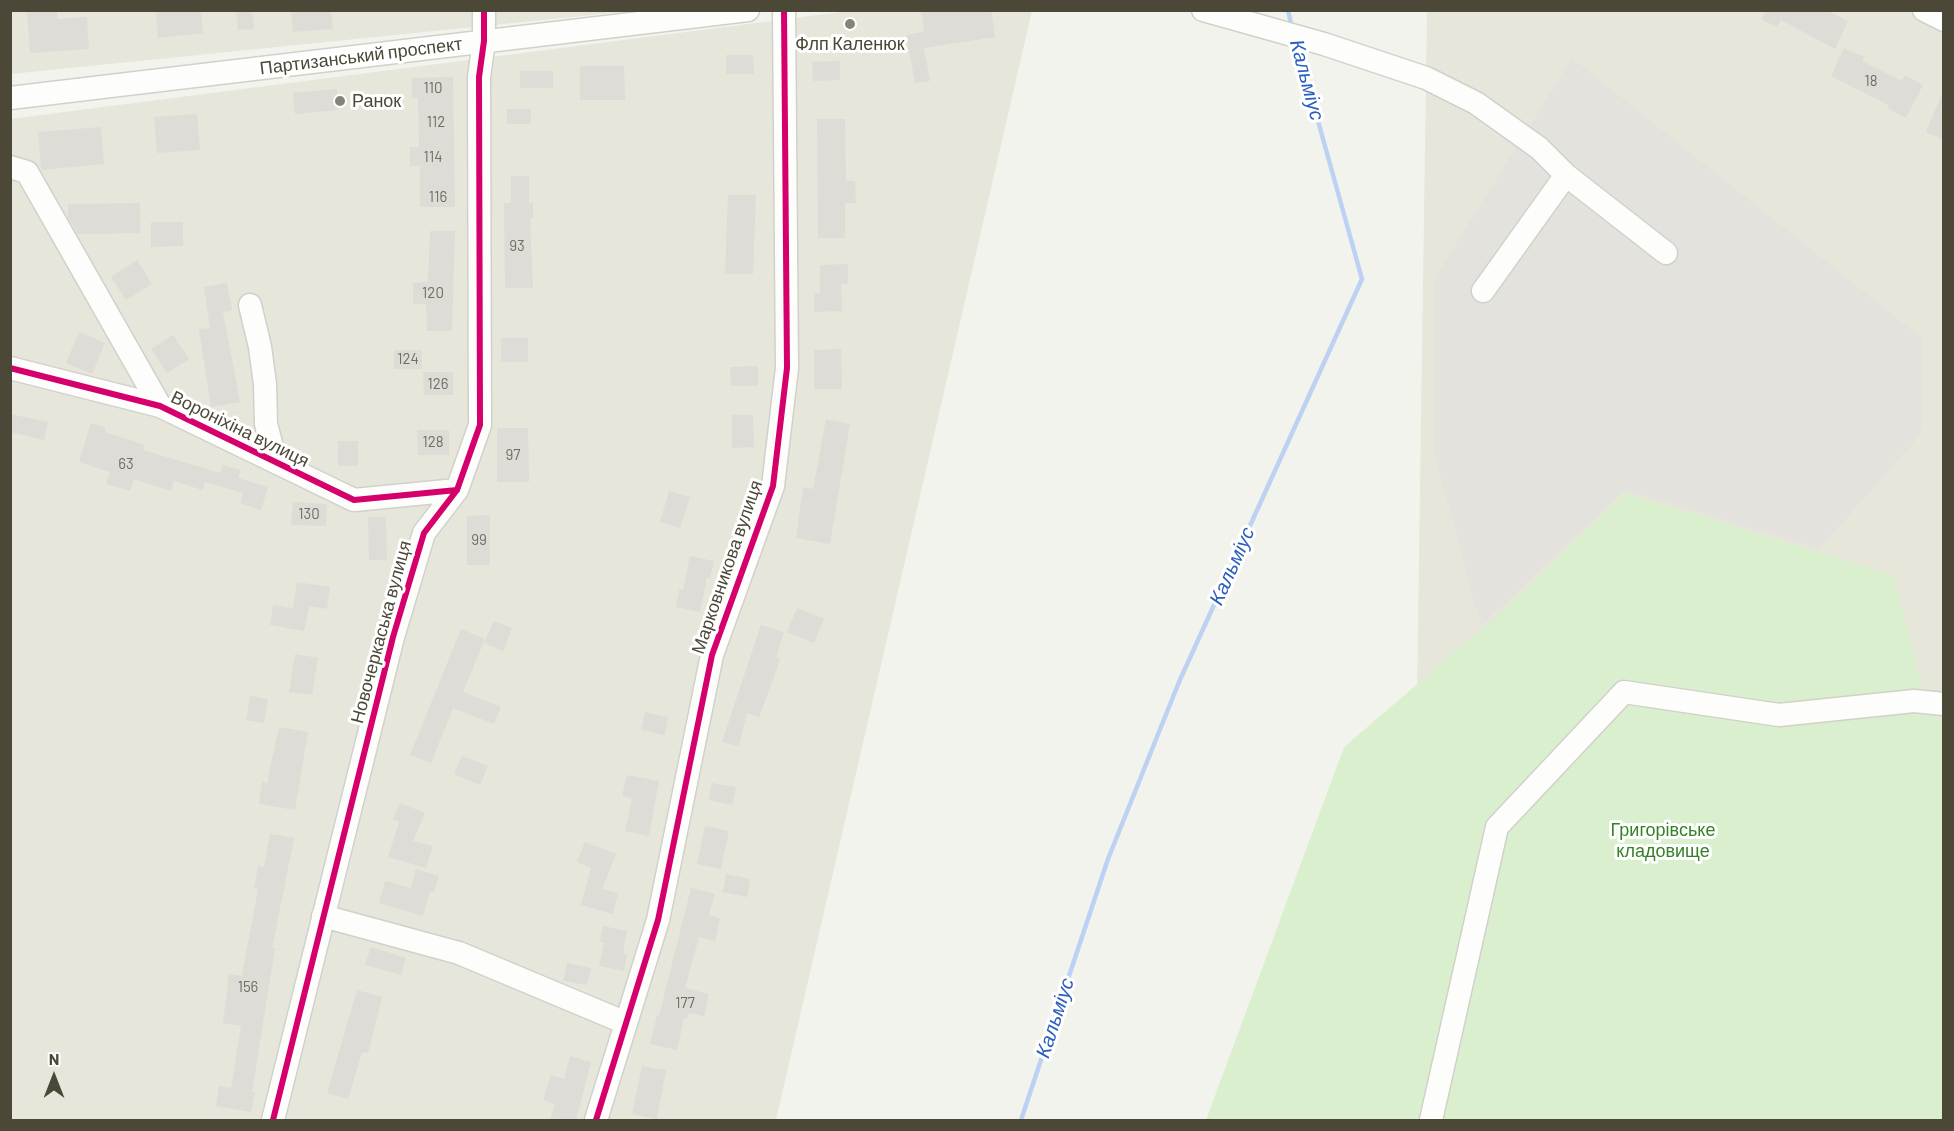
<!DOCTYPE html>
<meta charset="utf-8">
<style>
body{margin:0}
#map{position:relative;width:1954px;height:1131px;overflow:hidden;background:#f3f3ee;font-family:Barlow,sans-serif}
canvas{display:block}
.frame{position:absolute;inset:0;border:12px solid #4b4838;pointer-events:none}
.north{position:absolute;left:24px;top:1047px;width:60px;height:60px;-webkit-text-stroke:4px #fff;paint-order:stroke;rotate:0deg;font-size:16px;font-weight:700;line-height:24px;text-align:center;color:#4b4838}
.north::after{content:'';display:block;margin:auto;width:21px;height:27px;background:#4b4838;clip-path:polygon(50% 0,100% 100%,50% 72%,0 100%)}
</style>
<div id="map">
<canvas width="1954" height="1131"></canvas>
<div class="frame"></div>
<div class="north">N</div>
</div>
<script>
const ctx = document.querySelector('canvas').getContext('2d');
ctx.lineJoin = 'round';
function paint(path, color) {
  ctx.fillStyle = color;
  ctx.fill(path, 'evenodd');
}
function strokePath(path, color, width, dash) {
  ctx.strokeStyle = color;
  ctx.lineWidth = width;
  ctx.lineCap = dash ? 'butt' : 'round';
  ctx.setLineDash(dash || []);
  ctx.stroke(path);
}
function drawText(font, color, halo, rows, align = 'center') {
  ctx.font = font + ' Barlow,sans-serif';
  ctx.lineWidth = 6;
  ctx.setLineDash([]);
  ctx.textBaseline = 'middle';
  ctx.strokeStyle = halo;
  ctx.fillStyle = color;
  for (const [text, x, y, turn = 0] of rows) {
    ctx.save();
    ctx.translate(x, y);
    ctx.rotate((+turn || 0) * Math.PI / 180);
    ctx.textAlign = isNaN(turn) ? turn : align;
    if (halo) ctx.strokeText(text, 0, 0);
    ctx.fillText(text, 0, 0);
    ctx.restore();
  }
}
const residential = new Path2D(`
 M11 11H632L11 74Z
 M849 11H1032L776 1120H11L10 119Z
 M1427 11H1943V1120H1285L1417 691Z`);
const industrial = new Path2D(`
 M1572 58 1923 339 1921 434 1819 549 1625 490 1481 626 1435 455V278Z`);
const green = new Path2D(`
 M1625 493 1893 575 1930 716 1943 719V1120H1206L1344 747 1507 607Z`);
const stream = new Path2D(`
 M1288 10 1292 28
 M1021 1120 1108 859 1179 682 1362 279 1296 42`);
const building = new Path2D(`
 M27 10H57V19L87 17 89 49 30 53Z
 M156 10H201L203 33 158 38Z
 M236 10H252L254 29 238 30Z
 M291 10H331L333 29 293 32Z
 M921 10H991L995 37 924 48 930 81 915 83 906 35 924 32Z
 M1762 10H1826L1848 21 1835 49 1781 20 1777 27 1761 19 1765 12Z
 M1844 48 1864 57 1862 61 1902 81 1905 75 1923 85 1906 118 1888 108 1889 105 1831 76Z
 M726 55H753L754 74H726Z
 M840 61V80L813 81 812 62Z
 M580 66H624L625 100H580Z
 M520 71H553V88H520Z
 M453 77 455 207H420V166H410V147H419L418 98H412V78Z
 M337 89 338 110 295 114 293 93Z
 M1943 92H1944V140L1926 132Z
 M507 109H531V124H507Z
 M197 114 200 150 157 153 154 117Z
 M817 119H845L846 181H855L856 203H845V238H818Z
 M101 127 104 164 41 170 38 132Z
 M511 176H529V203H533V218L530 219 533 288H505L504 203H511Z
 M728 195H756L753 274H725Z
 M140 203V233L78 234 68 217V204Z
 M151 222H183V246L151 247Z
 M430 231H455L452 331H427L426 304H413V283L428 282Z
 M137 260 152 284 126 300 111 277Z
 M848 264V284H841L842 311 814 312V293H820V265Z
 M227 283 232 310 223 312 240 402 211 407 199 329 210 328 204 287Z
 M79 332 105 343 92 374 66 363Z
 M173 335 189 359 167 373 151 349Z
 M501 338H528V362H501Z
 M841 349 842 389H814V350Z
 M394 350H422V369H394Z
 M758 366V386H731L730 367Z
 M423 372H453V395H424Z
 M10 414 48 422 44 440 10 432Z
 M732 415H753L754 447 732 448Z
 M826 419 850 424 830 544 796 538 803 487 813 489Z
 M91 423 106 428 105 432 145 445 143 450 220 473 223 465 241 470 238 478 268 487 261 510 240 503 243 493 205 482 202 490 174 481 171 491 134 479 130 491 106 484 110 472 79 462Z
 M497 428H528L529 482H497Z
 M417 430H449V455H418Z
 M338 441H358V466H338Z
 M669 491 690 497 680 528 660 522Z
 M293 502 327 504 326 526 291 525Z
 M490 515V565H467V516Z
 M368 517H386L387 560H369Z
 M690 556 714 561 710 578 707 577 700 612 676 607 679 590H683Z
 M297 582 330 587 327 609 309 606 304 631 270 625 273 605 293 608Z
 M797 608 824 619 814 643 787 632Z
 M494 621 512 628 503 651 484 643Z
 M761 625 784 632 776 657 780 658 775 674 759 717 747 713 739 746 722 742Z
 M461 629 485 639 463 692 501 707 494 724 453 708 431 763 410 755Z
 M295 654 318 658 312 695 289 692Z
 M250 696 268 699 264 723 246 720Z
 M645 712 668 717 665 735 641 730Z
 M279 727 308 732 295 810 259 804 262 782 267 783Z
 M462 756 488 766 480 785 454 774Z
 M627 775 659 781 649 836 625 831 632 798 622 796Z
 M712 783 736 787 732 805 709 800Z
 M400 803 425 813 413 841 433 846 426 868 388 857 399 822 393 819Z
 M705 826 729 831 721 869 697 864Z
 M270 834 294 838 272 948H275L252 1092H255L251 1112 216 1106 219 1086 231 1088 241 1026 223 1023 229 974 242 976 258 889 254 888 258 866 264 867Z
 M585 842 616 854 602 889 618 893 613 914 581 905 591 868 577 862Z
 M416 869 439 876 434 892 430 891 423 916 379 903 385 881 411 888Z
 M726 874 750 879 747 897 723 892Z
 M691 888 715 894 709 915 720 918 715 941 699 937 685 988 709 994 704 1016 689 1013 687 1019 684 1018 677 1050 650 1044 657 1015 659 1016Z
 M603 926 627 931 623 954 627 955 624 971 599 966 604 943 600 942Z
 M371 947 406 958 401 975 365 965Z
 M567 963 591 968 587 985 563 981Z
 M357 990 382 997 368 1053 362 1052 348 1099 327 1093Z
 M570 1056 591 1062 576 1120H550L555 1104 543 1100 551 1075 564 1079Z
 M642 1066 666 1070 657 1119 632 1114Z`);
const minor = new Path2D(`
 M1203 10 1324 44 1426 78 1476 103 1539 148 1566 175 1666 253
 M1924 10 1944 20
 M10 98 748 10
 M10 167 27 172 160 406
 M1483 291 1566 175
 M250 305 260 347 265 384 266 424 276 462
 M10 368 160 406 354 500 457 490
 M323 916 459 953 626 1023
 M273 1120 393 637 424 533 457 490 480 425 479 77 484 41V10
 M596 1120 658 920 712 655 773 486 787 368 784 10
 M1431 1120 1497 827 1624 692 1779 715 1914 701 1944 704`);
const cycleway = new Path2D(`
 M10 368 160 406 354 500 457 490
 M273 1120 393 637 424 533 457 490 480 425 479 77 484 41V10
 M596 1120 658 920 712 655 773 486 787 368 784 10`);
const markers = [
 [850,24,6,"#868478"],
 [340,101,6,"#868478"]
];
const numberNames = [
 ["18",1871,81],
 ["110",433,88],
 ["112",436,122],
 ["114",433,157],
 ["116",438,197],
 ["93",517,246],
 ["120",433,293],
 ["124",408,359],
 ["126",438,384],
 ["128",433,442],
 ["97",513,455],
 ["63",126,464],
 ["130",309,514],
 ["99",479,540],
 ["156",248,987],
 ["177",685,1003]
];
const poiNames = [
 ["Флп Каленюк",850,44],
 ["Ранок",352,101,"left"]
];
const streetNames = [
 ["Партизанський проспект",361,56,-7],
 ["Вороніхіна вулиця",240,429,26],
 ["Марковникова вулиця",727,567,-71],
 ["Новочеркаська вулиця",381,632,-75]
];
const parkNames = [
 ["Григорівське",1663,830],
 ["кладовище",1663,851]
];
const waterNames = [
 ["Кальміус",1307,80,75],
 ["Кальміус",1232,566,-66],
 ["Кальміус",1055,1018,-72]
];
paint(residential, '#e7e6db');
paint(industrial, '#e4e2dc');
paint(green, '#daefcd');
strokePath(stream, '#bdd1f2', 4.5);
paint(building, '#dddcd6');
strokePath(minor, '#d1d1cb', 25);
strokePath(minor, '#fdfdfc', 22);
strokePath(cycleway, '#d6006c', 6);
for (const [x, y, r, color] of markers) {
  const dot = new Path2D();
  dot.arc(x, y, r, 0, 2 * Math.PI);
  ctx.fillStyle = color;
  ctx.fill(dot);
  strokePath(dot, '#fff', 2);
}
drawText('15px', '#706e60', null, numberNames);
drawText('18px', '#4b4838', '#fff', poiNames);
drawText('18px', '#4b4838', '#fff', streetNames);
drawText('18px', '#368127', '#fff', parkNames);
drawText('italic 20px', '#2b5fbd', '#fff', waterNames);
</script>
